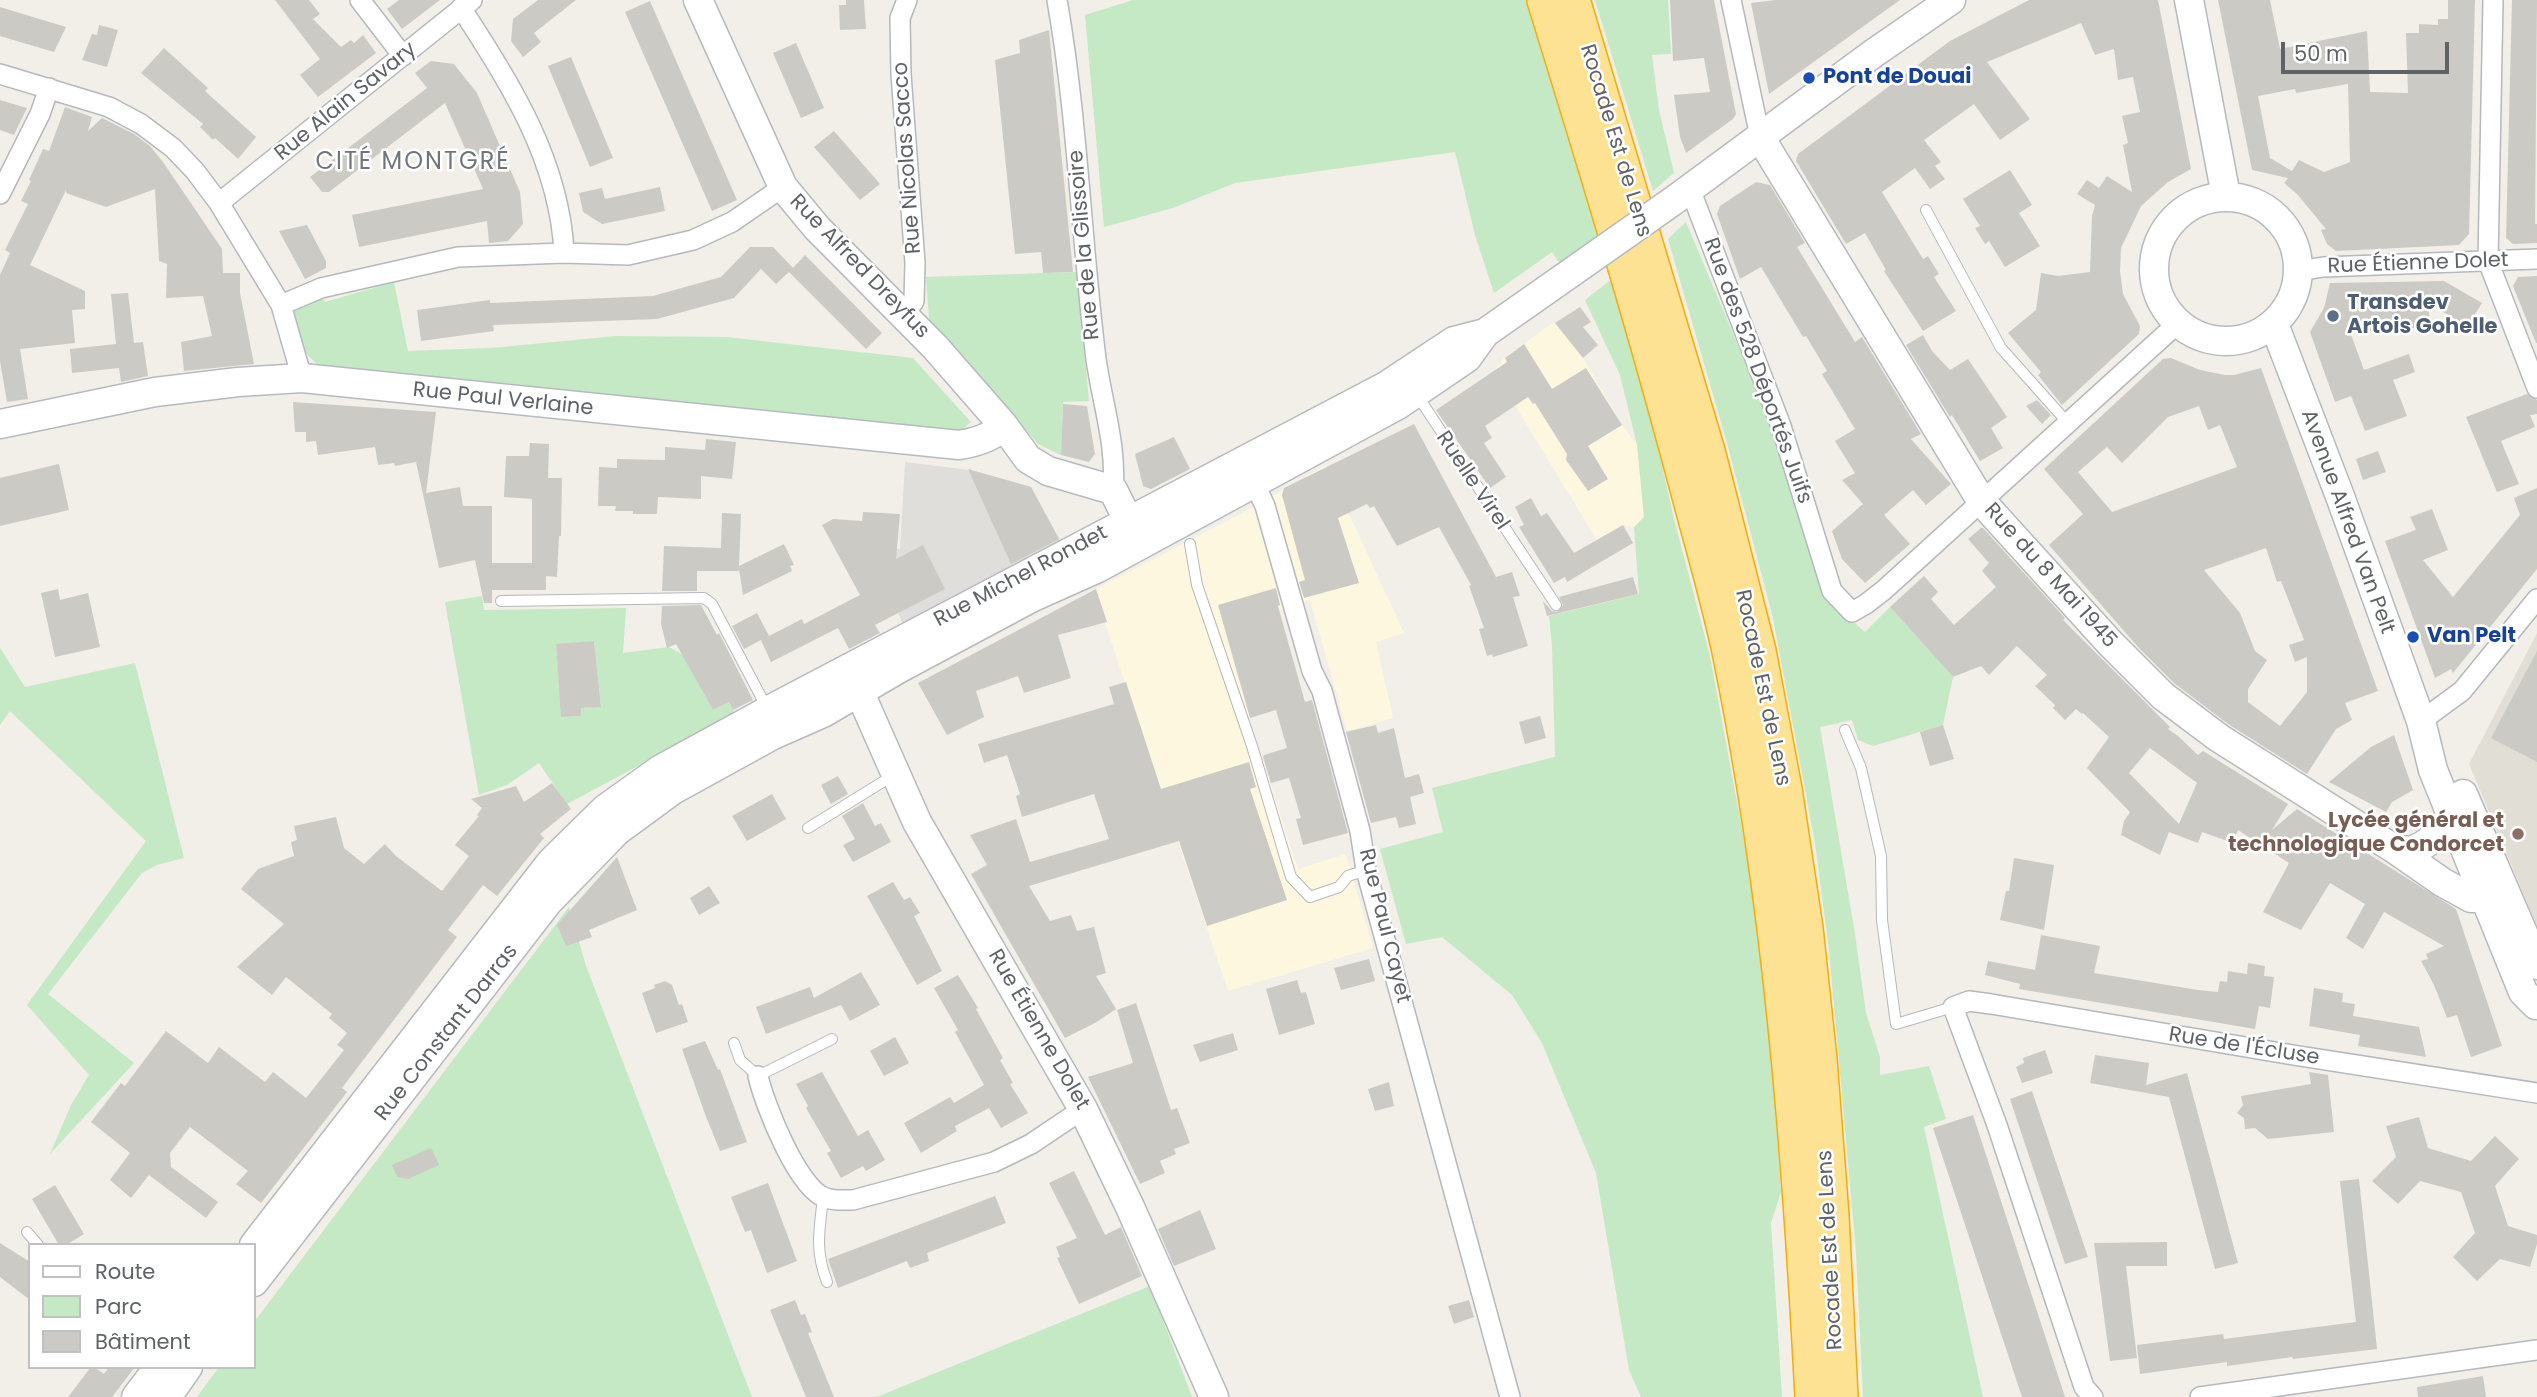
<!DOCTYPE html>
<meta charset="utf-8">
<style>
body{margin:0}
#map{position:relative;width:2537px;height:1397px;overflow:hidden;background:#f1efe8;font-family:Poppins,sans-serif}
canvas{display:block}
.legend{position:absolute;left:28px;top:1243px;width:228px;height:126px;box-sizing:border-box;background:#fff;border:2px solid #bfc1c3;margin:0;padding:9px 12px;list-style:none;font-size:21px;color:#5f6368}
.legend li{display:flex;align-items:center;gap:14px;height:35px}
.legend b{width:35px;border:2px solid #bfc1c3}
.scale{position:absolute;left:2281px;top:42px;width:168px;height:32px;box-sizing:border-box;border:4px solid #5f6368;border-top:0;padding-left:9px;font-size:21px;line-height:24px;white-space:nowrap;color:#5f6368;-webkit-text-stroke:5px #fff;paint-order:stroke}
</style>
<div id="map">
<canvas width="2537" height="1397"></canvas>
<ul class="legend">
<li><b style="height:9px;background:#fff"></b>Route</li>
<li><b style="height:19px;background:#c5e8c5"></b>Parc</li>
<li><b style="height:19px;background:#cccac5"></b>Bâtiment</li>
</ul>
<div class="scale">50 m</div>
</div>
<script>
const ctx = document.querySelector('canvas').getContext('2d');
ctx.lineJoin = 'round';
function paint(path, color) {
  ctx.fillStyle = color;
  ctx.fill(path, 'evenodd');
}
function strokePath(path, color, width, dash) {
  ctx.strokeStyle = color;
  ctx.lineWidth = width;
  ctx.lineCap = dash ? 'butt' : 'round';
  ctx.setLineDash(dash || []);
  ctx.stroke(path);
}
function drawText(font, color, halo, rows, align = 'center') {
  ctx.font = font + ' Poppins,sans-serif';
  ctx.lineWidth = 5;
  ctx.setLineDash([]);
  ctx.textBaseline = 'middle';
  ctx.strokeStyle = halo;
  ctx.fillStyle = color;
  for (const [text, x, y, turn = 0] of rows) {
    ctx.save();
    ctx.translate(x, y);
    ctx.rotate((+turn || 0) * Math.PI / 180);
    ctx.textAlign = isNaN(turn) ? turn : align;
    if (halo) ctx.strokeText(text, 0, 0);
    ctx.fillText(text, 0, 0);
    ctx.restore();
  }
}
const commercial = new Path2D(`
 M1554 322 1583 358 1622 425 1637 445 1644 517 1634 527 1623 525 1597 540 1494 371 1504 358Z
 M1326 465 1404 633 1376 642 1393 718 1347 731 1310 600 1279 610 1305 702 1249 718 1298 869 1346 854 1373 948 1228 991 1094 590 1243 513Z`);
const industrial = new Path2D(`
 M905 462 969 470 1031 487 1061 542 903 624 872 556 871 546 900 549Z`);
const education = new Path2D(`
 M2537 633V926L2469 764Z`);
const green = new Path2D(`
 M1133 0H1526L1598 238 1561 265 1552 252 1494 293 1475 235 1455 152 1235 183 1173 208 1104 227 1085 15Z
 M1595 0H1668L1671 54 1652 55 1659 110 1674 173 1653 191Z
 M1686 222 1772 426 1824 596 1865 632 1890 607 1953 677 1943 725 1873 746 1858 740 1852 720 1820 727 1855 934 1866 1013 1880 1057V1075L1929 1066 1946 1119 1924 1127 1983 1397H1863L1856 1252 1829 950 1815 843 1773 618 1727 443 1668 239Z
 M1077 272 1089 401 1063 402 1061 455 1038 444 929 319 926 277Z
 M1612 279 1653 425 1674 519 1710 656 1748 862 1767 994 1781 1192 1771 1223 1782 1397H1641L1629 1370 1596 1173 1542 1043 1512 995 1442 937 1406 944 1380 849 1443 832 1432 788 1555 757 1552 646 1549 616 1639 594 1634 527 1644 517 1637 445 1620 375 1585 300Z
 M394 282 408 351 491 348 616 336 726 337 913 358 971 422 952 438 327 372C312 362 292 340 292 321 292 312 296 307 302 300L322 297 325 302Z
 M482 596 484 610 626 608 623 653 669 647 682 654 713 710 729 702 735 714 567 804 539 763 507 785 479 795 445 602ZM594 641 601 706 581 708V716L562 717 556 645Z
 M0 648 25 687 135 663 184 858 157 865 142 873 48 994 134 1063 50 1154 71 1105 89 1075 27 1005 146 841 10 711 0 725Z
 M569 907 586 966 752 1397H197L219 1367H254V1322Z
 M1150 1286 1192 1397H871L879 1396Z`);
const building = new Path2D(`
 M275 0H309L320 14 313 19 341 47 351 40 354 43 363 35 376 53 318 97 300 75 320 59Z
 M399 0H440L402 29 387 9Z
 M538 0H576L534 33 541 42 523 57 511 41 513 19Z
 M846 0H864L866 29 840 30 839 5H846Z
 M1670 0H1714L1736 114 1733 119 1686 153 1680 137 1674 95 1710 92 1704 58 1673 61Z
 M1776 0H1900L1769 94 1751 3Z
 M2029 0H2158L2191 169 2168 182 2141 206 2121 248 2120 271 2123 294 2140 326 2139 334 2062 405 2038 375 2041 372 2008 333 2036 310 2041 273 2058 276 2090 272 2092 216 2095 205 2077 194 2087 180 2099 188 2107 176 2132 192 2123 145 2128 143 2122 116 2140 112 2133 77 2118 80 2114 49 2095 55 2081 23 1987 62 2030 119 2000 140 1974 104 1924 140 1941 162 1935 166 1945 179 1930 189 1915 168 1882 192 1923 259 1928 256 1939 274 1934 277 1956 311 1923 331 1884 271 1886 270 1865 233 1846 244 1796 161 1798 154 1950 41Z
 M2218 0H2270L2280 49 2367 31 2370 92 2408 93 2406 33H2419V24L2438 25V19H2448V0H2475L2469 234 2459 245 2336 251 2327 244 2321 230 2326 229 2297 194 2284 183 2288 178 2252 170ZM2348 84 2350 162 2324 172 2299 160 2292 171 2270 158 2258 96 2295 89 2296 93Z
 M2512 0H2537L2535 224H2537V243L2513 244 2506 238Z
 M650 1 737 200 712 211 625 12Z
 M0 7 66 27 54 52 0 36Z
 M99 25 118 30 107 67 82 60 92 34 97 35Z
 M1049 30 1073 272 1043 273 1041 252 1015 254 995 60 1020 53 1019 40Z
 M796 43 824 108 801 118 773 53Z
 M164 48 208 88 205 91 256 137 238 159 215 138 213 140 200 127 203 124 141 73Z
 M571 57 613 158 590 167 548 66Z
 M431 61 454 64 477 93 520 192 523 224 508 241 489 243 487 221 359 247 352 215 483 189 445 103 329 192H322L310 177 427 88 415 73Z
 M0 100 27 108 14 135 0 130Z
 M65 107 92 117 88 131 102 118 134 134 150 146 163 162 222 249 223 273H240V293L254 364 184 371 181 342 212 336 203 296 166 298 167 264 159 261 155 189 106 207 66 193V190L30 265 85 291V309L72 310 75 343 20 349 28 399 7 402 0 361V275L10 253 5 250 28 204 21 201 31 181 29 180 43 149 49 151Z
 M834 131 880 184 860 200 814 147Z
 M2010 170 2032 205 2019 213 2040 246 2005 267 1989 241 1985 244 1975 228 1980 226 1963 199Z
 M1756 182 1770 185 1805 243 1797 247 1855 342 1862 337 1921 434 1911 439 1951 484 1926 505 1913 490 1884 515 1910 544 1865 583 1842 559 1832 531 1863 504 1842 480 1855 473 1835 441 1855 429 1822 374 1827 371 1806 336 1803 337 1761 267 1740 279 1717 214 1720 206Z
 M660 187 665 211 602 224 583 212 579 193 602 188 605 199Z
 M307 225 326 261V268L305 279 279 231Z
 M750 247H773L793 268 805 255 882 333 866 349 789 272 776 284 761 269 734 298 657 319 493 325 494 331 421 341 417 310 490 300V303L653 296 721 277Z
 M2537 276V343H2536L2513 286 2518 277Z
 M2444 281 2482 303 2467 327 2429 303V327L2350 332 2364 370 2409 354 2415 372 2393 380 2407 416 2365 431 2351 396 2335 402 2310 332 2324 308 2330 283Z
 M128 293 134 343 143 342 148 376 121 382 119 368 72 373 70 349 116 344 111 294Z
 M1580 307 1591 322 1583 327 1598 345 1583 358 1555 323Z
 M1923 335 1932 351 1950 370 1968 359 2007 417 1991 428 2003 448 1980 461 1952 415 1950 417 1906 345Z
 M1524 344 1552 389 1586 368 1622 425 1588 446 1608 479 1588 491 1566 460 1567 454 1535 403 1533 404 1528 397 1485 426 1492 438 1484 443 1506 477 1490 488 1436 410 1507 362 1505 358Z
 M2171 358 2200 370 2225 375H2234L2261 368 2378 691 2345 703 2352 720 2336 729 2307 774 2228 724 2174 683 2138 647 2049 545 2083 514 2044 469 2163 359ZM2199 406 2208 430 2220 425 2237 467 2112 512 2078 472 2107 447 2122 463 2168 417ZM2266 548 2277 582 2281 581 2304 640 2289 645 2295 662 2307 657V692L2280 726 2248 702V689L2267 660 2255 651 2240 613 2204 570Z
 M2527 394 2537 400V414L2530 415 2535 427 2501 441 2519 484 2497 492 2466 417Z
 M2037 400 2051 415 2042 424 2026 406Z
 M293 402 436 412 426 493 460 487 463 506H492V563H532V499L504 497 506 456H529L530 443 549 444 548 478H562L561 536H559L557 577 546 576V590H492V603H484L475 560 439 568 416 462 395 466 394 463 378 465 375 447 318 455 316 441 306 442V432H295Z
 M1063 404 1087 406 1095 454 1089 462 1061 455Z
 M1414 424 1496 577 1512 572 1520 596 1513 597 1528 646 1493 657 1492 654 1487 656 1479 629 1484 628 1469 586 1471 585 1439 527 1397 546 1374 506 1370 508 1367 504 1338 518 1359 583 1304 598 1299 582 1305 580 1282 495 1284 488Z
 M1174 437 1190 469 1151 489 1143 486 1135 454Z
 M706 439 736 442 732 479 701 476V499L658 497 657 514H633V511H615L616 506H598L599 467 617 468V459L665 460V447L705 450Z
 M2378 451 2386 472 2363 480 2356 459Z
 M59 464 69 510 0 526V478Z
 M968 469 1031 487 1059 539 1011 564Z
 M2537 488V569L2453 673 2451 669 2435 678 2385 541 2416 530 2410 517 2432 509 2448 550 2423 560 2453 597 2520 515 2514 498Z
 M1531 498 1541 516 1547 513 1574 553 1623 525 1633 543 1567 582 1565 577 1554 583 1519 527 1524 525 1515 507Z
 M863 512 900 514 896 559 923 545 945 589 875 625 880 633 849 649 838 628 771 662 761 640 744 649 732 626 757 613 769 636 802 619 804 624 860 595 822 525 833 519 862 521Z
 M722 513 741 514 739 566 784 544 794 565 790 566 792 571 743 595 739 569V571H697V591H662L664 546 721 548Z
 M1981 528H1983L2065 618 2063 620 2170 727 2168 729 2178 736 2198 755 2203 751 2288 804 2272 830 2297 809 2456 909 2502 1046 2471 1057 2457 1015 2447 1018 2434 985 2421 961 2428 959 2426 954 2444 946 2384 912 2363 949 2346 938 2365 904 2330 883 2301 930 2263 912 2289 863 2238 830 2233 843 2202 832 2198 843 2169 832 2160 855 2121 835 2124 821 2130 812 2087 768 2109 737 2083 713 2082 714 2076 709 2065 720 2053 708 2055 705 2035 686 2047 675 2017 646 1989 675 1981 666 1953 677 1890 607 1924 576 1938 592 1931 599 1954 625 1996 587 1982 571 1989 563 1968 539ZM2150 748 2197 783 2179 824 2129 773Z
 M1633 577 1638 594 1547 616 1543 601 1552 611 1557 612 1563 605 1559 597Z
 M1276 588 1280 605 1278 606 1305 702 1312 700 1348 833 1303 845 1296 819 1301 818 1289 778 1271 783 1263 757 1264 755 1287 748 1276 710 1250 718 1218 605Z
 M58 589 60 600 88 593 100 647 55 657 41 593Z
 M1096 589 1107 622 1058 635 1071 678 1024 693 1018 676 976 691 984 717 947 735 918 683Z
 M701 605 717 635 719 633 753 700 733 710 729 702 713 710 676 644 667 648 661 624 662 606Z
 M594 641 601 707 581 708V716L561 717 556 644Z
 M2537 651V762L2491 738Z
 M1126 682 1161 789 1249 762 1256 787 1250 789 1287 900 1207 926 1179 841 1029 886 1050 921 1071 915 1077 931 1094 927 1106 973 1096 976 1116 1009 1095 1023 1065 1038 971 874 987 865 970 835 1016 819 1030 862 1109 839 1094 794 1022 817 1016 796 1020 794 1007 755 984 763 978 744 1114 704 1109 687Z
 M1540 716 1546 738 1525 744 1519 722Z
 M1376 725 1378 733 1394 728 1405 778 1419 774 1424 793 1410 797 1416 824 1399 828 1396 817 1371 823 1346 732Z
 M1943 725 1954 759 1930 766 1920 732Z
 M2394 735 2413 790 2392 802 2386 812 2329 782 2371 747Z
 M838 776 848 794 831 804 821 785Z
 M552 783 571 809 540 834 544 838 497 896 483 885 448 930 457 937 342 1088 347 1092 261 1203 236 1184 248 1171 190 1127 170 1153 171 1167 218 1202 206 1218 149 1175 131 1198 110 1180 130 1153 91 1122 121 1083 125 1086 166 1031 208 1063 219 1047 265 1082 273 1072 306 1098 344 1050 337 1045 347 1033 329 1018 332 1014 286 977 272 995 237 967 284 924 241 889 258 869 294 856 291 842 297 840 294 826 336 817 344 848 364 864 385 844 396 856 442 891 469 856 455 845 479 816 477 815 482 808 471 799 516 786 524 802Z
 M772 794 786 819 747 841 732 816Z
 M863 803 875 826 881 823 891 842 853 862 843 845 855 839 842 816Z
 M617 857 637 910 589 930 592 937 566 946 557 925Z
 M2014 858 2054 865 2044 930 2000 920 2006 891H2009Z
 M893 882 904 900 910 897 920 913 914 916 942 971 917 985 867 896Z
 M709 886 720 903 699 915 690 898Z
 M2041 935 2100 946 2094 973 2198 990 2218 992 2220 981 2227 982 2228 971 2247 974 2248 963 2265 966 2264 976 2274 977 2270 1008 2259 1006 2255 1029 2019 989 2020 984 1985 975 1988 961 2035 970Z
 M1369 959 1375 981 1341 990 1334 968Z
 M861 972 880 1005 850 1021 841 1005 766 1034 756 1007 810 987 814 998Z
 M958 975 978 1008 976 1009 1003 1058 1000 1060 1013 1083 1010 1084 1028 1113 1001 1128 989 1108 955 1126 957 1131 921 1153 904 1123 950 1097 954 1103 984 1085 955 1032 958 1030 934 988Z
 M1297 980 1301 993 1306 992 1315 1024 1279 1035 1266 989Z
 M665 981 672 985 679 1005 682 1004 688 1022 656 1033 642 993 655 988 654 985Z
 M2314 988 2343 993 2342 1002 2355 1004 2353 1016 2419 1027 2426 1057 2358 1046 2360 1035 2309 1026Z
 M1136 1003 1171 1110 1177 1108 1190 1143 1174 1149 1176 1154 1160 1161 1165 1173 1140 1184 1088 1077 1133 1063 1117 1010Z
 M1233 1033 1238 1050 1200 1062 1193 1045Z
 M895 1037 909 1063 884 1076 870 1051Z
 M705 1041 718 1070 720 1069 747 1142 720 1151 705 1114 682 1049Z
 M2045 1050 2053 1073 2022 1083 2016 1067 2024 1063 2023 1058Z
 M2095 1055 2149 1063 2146 1085 2187 1073 2238 1263 2215 1269 2169 1097 2090 1083Z
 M822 1072 858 1136 868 1130 885 1160 866 1171 863 1166 841 1178 827 1153 831 1151 806 1108 808 1106 796 1084Z
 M2309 1072 2328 1075 2334 1132 2268 1139 2255 1128 2245 1129 2244 1118 2237 1113 2243 1105 2241 1096 2311 1084Z
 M1389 1082 1394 1106 1375 1111 1368 1089Z
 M2032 1091 2088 1257 2065 1264 2010 1099Z
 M1973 1115 2065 1397H2022L1933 1128Z
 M2419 1117 2428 1148 2471 1161 2495 1136 2519 1159 2495 1186 2508 1226 2537 1235V1244L2530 1267 2500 1259 2477 1281 2453 1257 2475 1233 2461 1192 2420 1181 2398 1204 2372 1181 2396 1157 2386 1126Z
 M431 1148 439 1165 408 1179 397 1177 392 1165Z
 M1074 1171 1105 1235 1121 1227 1142 1276 1079 1304 1057 1258 1060 1257 1056 1247 1077 1238 1049 1183Z
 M2359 1179 2377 1349 2293 1359 2292 1357 2227 1366V1362L2140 1374 2137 1345 2223 1334 2224 1339 2356 1322 2340 1181Z
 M768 1183 797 1261 767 1273 751 1230 745 1232 731 1197Z
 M55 1185 84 1234 66 1245H59L32 1199Z
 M995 1196 1006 1223 927 1253 929 1261 910 1268 907 1261 838 1288 828 1259Z
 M1200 1210 1216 1249 1174 1266 1158 1229Z
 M2167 1242V1266H2126L2137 1358 2110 1361 2094 1243Z
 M0 1243 30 1262V1300L0 1277Z
 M795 1300 801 1315 805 1314 812 1332 808 1333 834 1397H806L770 1310Z
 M1469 1300 1474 1317 1454 1324 1448 1306Z
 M91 1367H94L104 1374 109 1367H135L112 1397H68Z
 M2483 1376 2486 1397H2418L2417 1387Z`);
const lane = new Path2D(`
 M1926 210 2001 348 2068 423
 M1417 395 1556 605
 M1190 544 1197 585 1252 746 1291 877 1310 897 1339 887 1348 876 1366 870
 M501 601 704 598 712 604 768 710
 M1845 730 1861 768 1881 856 1882 920 1896 1024 1953 1007
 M808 828 894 775
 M734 1043 740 1060 758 1076 832 1039
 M823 1198C819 1232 815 1250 827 1282
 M27 1232 38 1245`);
const street = new Path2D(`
 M360 0 403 56
 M1057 0C1078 119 1081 239 1096 359 1102 402 1117 446 1113 490
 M1731 0 1760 137
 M2493 0 2488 261 2537 388
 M461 8C510 82 560 162 564 253
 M0 74 109 107 141 124 173 148 195 171 219 203 281 305 302 378
 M1690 189 1781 426 1832 591 1852 612 1866 604 1884 590 2178 323
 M0 194 40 114 49 88
 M219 203 472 0
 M2299 271 2323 267 2537 259
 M281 305 321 288 458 257 564 253 628 255 693 240 732 222 783 187
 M904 315 914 301 915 263 901 74 900 18 907 0
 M1250 473 1265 506 1312 671 1322 691 1360 831 1366 870 1510 1397
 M2421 721 2462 691 2537 599
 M758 1076C764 1103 798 1190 826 1198 834 1201 844 1200 853 1200L994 1162 1031 1144 1083 1109
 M2093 1397 2084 1387 1997 1125 1953 1007 1969 1001 1991 1004 2293 1055 2537 1093
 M2200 1397 2537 1350`);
const secondary = new Path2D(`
 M698 0 783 187 817 228 935 347 1004 426 1028 459 1048 471 1113 490 1136 536
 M2189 0 2226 196
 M1760 137 1982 502 2110 643 2163 696 2219 738 2396 850 2442 882 2471 898H2486
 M2154 269a72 72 0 1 1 144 0a72 72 0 1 1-144 0Z
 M1673 201 1874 53 1951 0
 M2274 324 2341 499 2421 721 2433 770 2523 992 2536 1005
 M0 424 155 392 238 382 302 378 959 445C977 442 990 438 1004 426
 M852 675 917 822 1083 1109 1130 1207 1214 1397
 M2463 794 2537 965
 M2396 850C2401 850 2408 851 2413 850 2433 844 2450 819 2457 801
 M254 1245 551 862 605 809 661 769 769 710 1386 386 1454 341 1485 333
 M254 1282 548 902 617 831 673 790 773 735 823 713 900 668 1033 597 1098 568 1398 405 1467 358 1485 333 1582 265
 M136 1397 159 1367
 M167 1397 188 1367`);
const highway = new Path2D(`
 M1545 0C1596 165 1646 329 1690 496 1704 549 1720 602 1731 656 1781 900 1800 1148 1813 1397
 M1572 0 1707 451 1758 651 1784 789 1805 928 1819 1059 1831 1216 1840 1397`);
const secondaryBridge = new Path2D(`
 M1582 265 1673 201`);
const markers = [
 [1809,78,7,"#1a4fb4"],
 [2333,316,7,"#5c6f8a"],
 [2413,637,7,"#1a4fb4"],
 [2518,834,7,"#8d6e63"]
];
const transitNames = [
 ["Pont de Douai",1823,78],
 ["Van Pelt",2427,637]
];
const streetNames = [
 ["Rue Alain Savary",346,102,-39],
 ["Rocade Est de Lens",1615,141,73],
 ["Rue Nicolas Sacco",908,158,-94],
 ["Rue de la Glissoire",1085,245,-95],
 ["Rue Étienne Dolet",2418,264,-2],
 ["Rue Alfred Dreyfus",859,267,46],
 ["Rue des 528 Déportés Juifs",1757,371,70],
 ["Rue Paul Verlaine",503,400,6],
 ["Ruelle Virel",1472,481,56],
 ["Avenue Alfred Van Pelt",2347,522,70],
 ["Rue du 8 Mai 1945",2050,576,48],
 ["Rue Michel Rondet",1021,577,-28],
 ["Rocade Est de Lens",1762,688,78],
 ["Rue Paul Cayet",1384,926,76],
 ["Rue Étienne Dolet",1038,1030,60],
 ["Rue Constant Darras",447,1033,-52],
 ["Rue de l'Écluse",2244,1047,9],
 ["Rocade Est de Lens",1831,1250,-93]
];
const serviceNames = [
 ["Transdev",2347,304],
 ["Artois Gohelle",2347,328]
];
const educationNames = [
 ["Lycée général et",2504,822],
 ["technologique Condorcet",2504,846]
];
const quarterNames = [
 ["CITÉ MONTGRÉ",413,163]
];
paint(commercial, '#fef7e0');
paint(industrial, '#e0deda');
paint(education, '#e1ded6');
paint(green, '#c5e8c5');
paint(building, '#cccac5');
strokePath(lane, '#b5b8bc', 12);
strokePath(street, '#b5b8bc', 22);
strokePath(secondary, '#b6babf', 31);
strokePath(highway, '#f9ab00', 38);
strokePath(lane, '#fff', 10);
strokePath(street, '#fff', 19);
strokePath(secondary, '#fff', 28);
strokePath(highway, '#fde293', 35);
strokePath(secondaryBridge, '#b6babf', 31, []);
strokePath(secondaryBridge, '#fff', 28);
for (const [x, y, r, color] of markers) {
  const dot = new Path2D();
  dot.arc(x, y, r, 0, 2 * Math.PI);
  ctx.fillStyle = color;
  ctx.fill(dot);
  strokePath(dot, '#fff', 2.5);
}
drawText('bold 21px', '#164399', '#fff', transitNames, 'left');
drawText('21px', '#5f6368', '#fff', streetNames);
drawText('bold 21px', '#4e5e75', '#fff', serviceNames, 'left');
drawText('bold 21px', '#785e54', '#fff', educationNames, 'right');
ctx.letterSpacing = '2px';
drawText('24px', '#70757a', '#fff', quarterNames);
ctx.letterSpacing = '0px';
</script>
